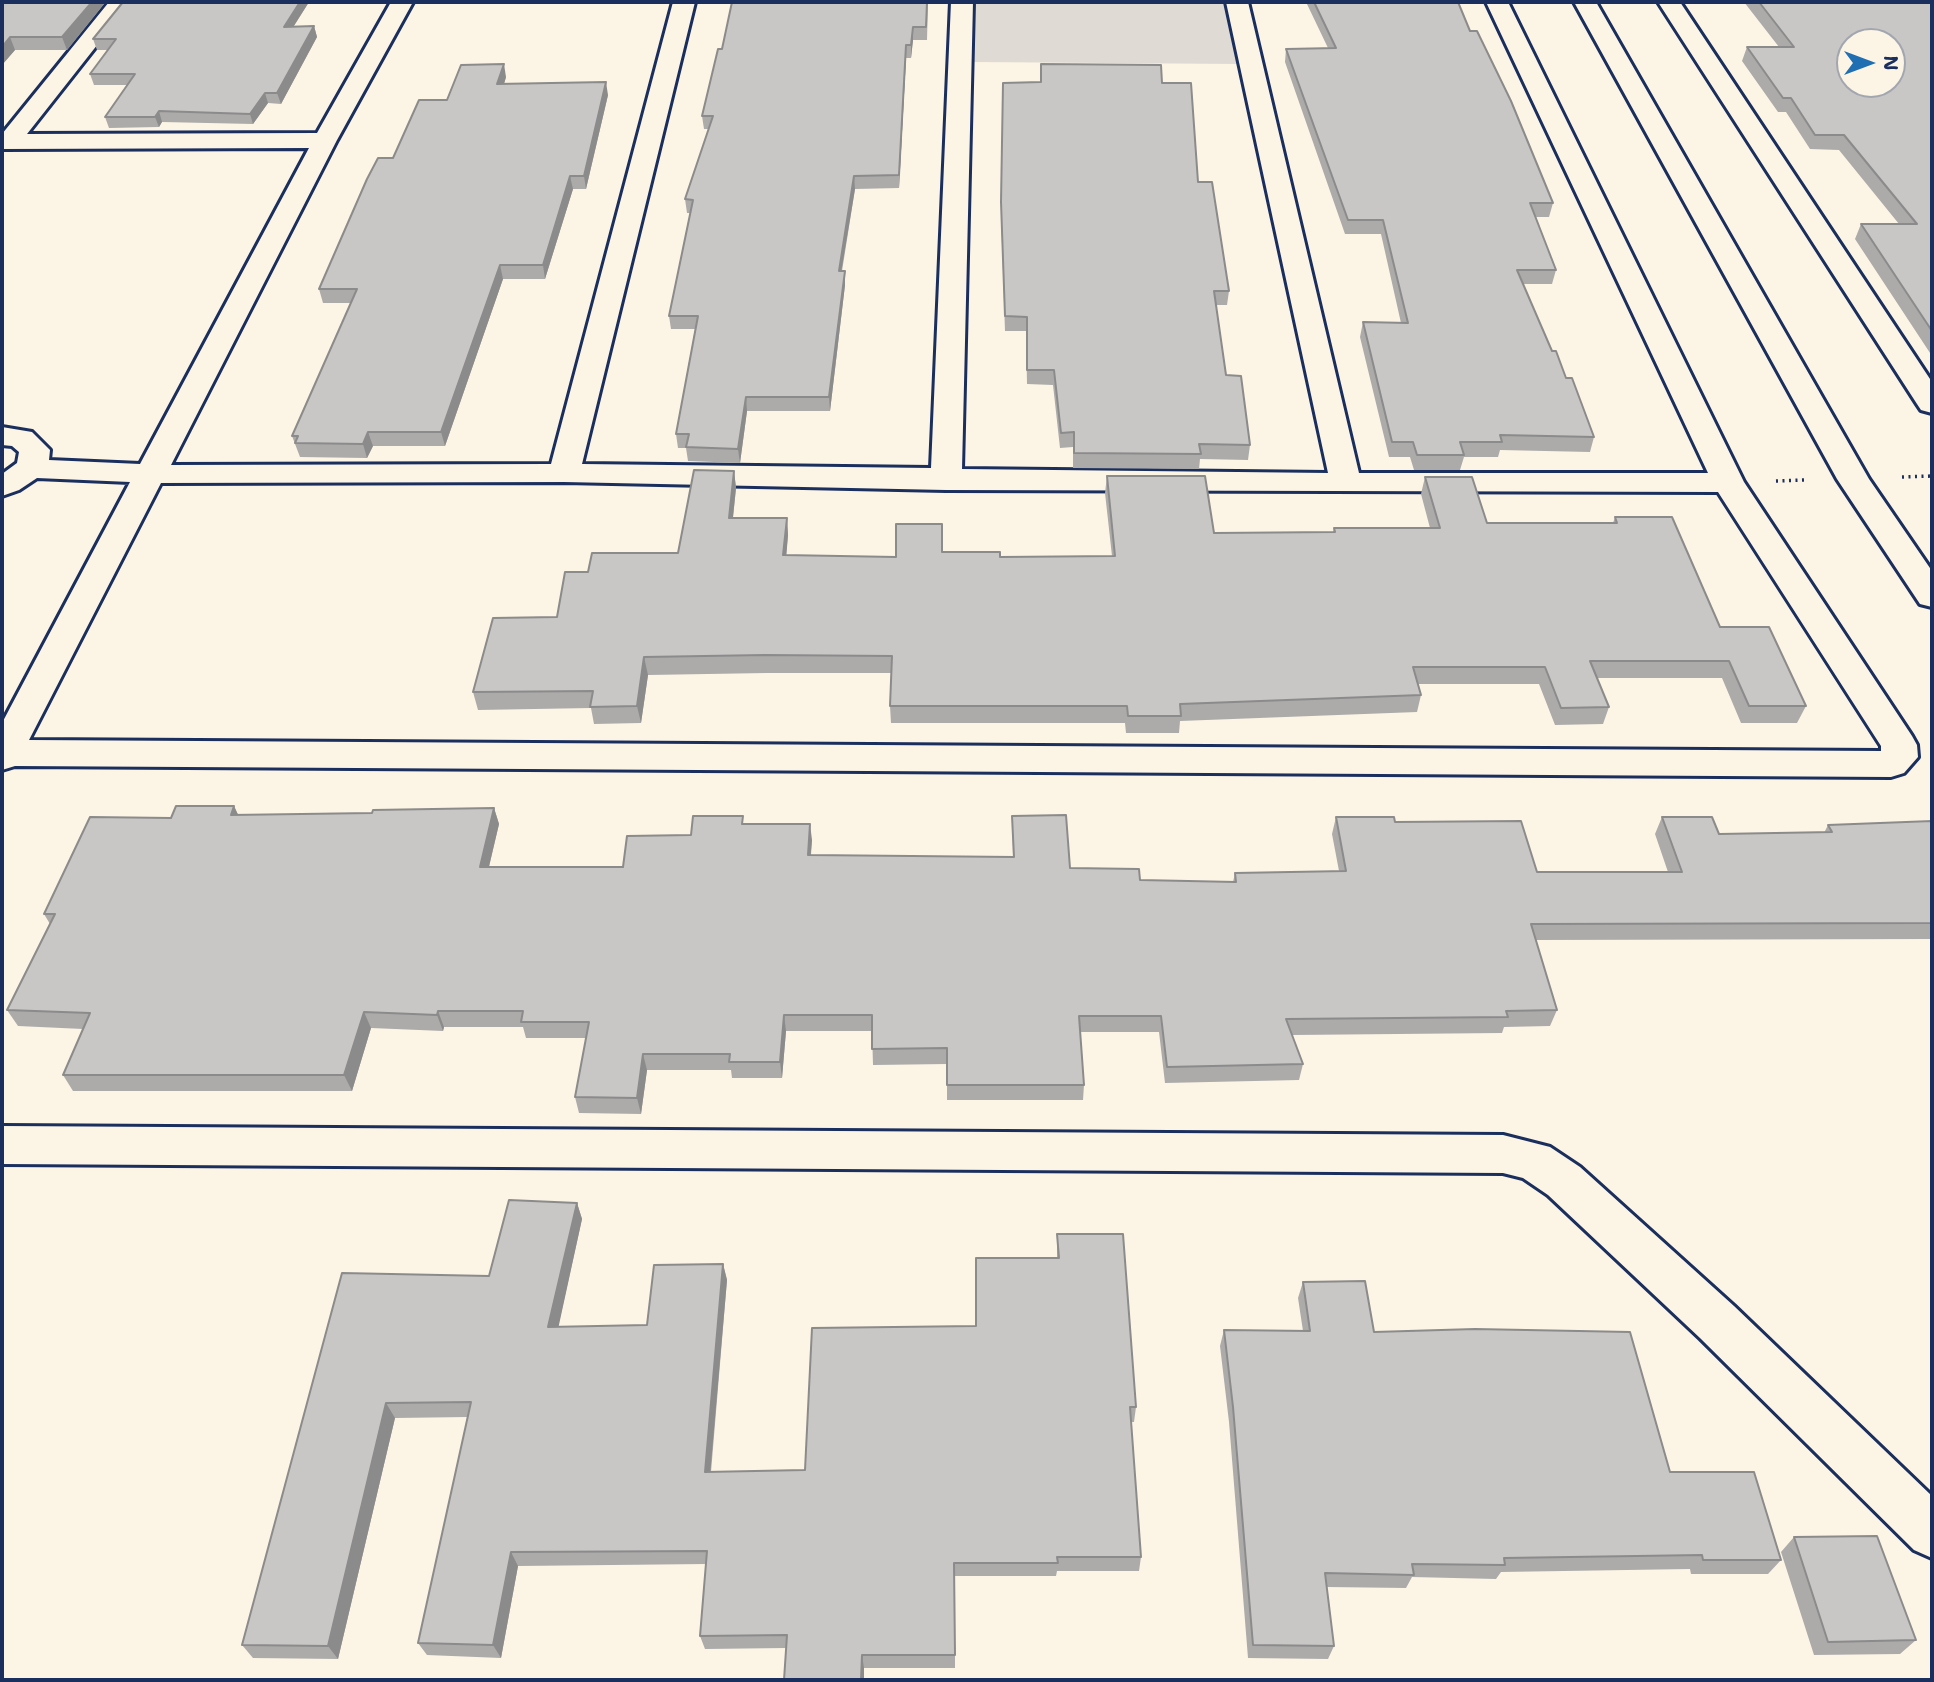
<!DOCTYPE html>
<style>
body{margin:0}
#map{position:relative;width:1934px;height:1682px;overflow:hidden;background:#fcf5e5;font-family:"Shantell Sans",sans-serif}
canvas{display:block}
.frame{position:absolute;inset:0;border:4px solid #1b2f5e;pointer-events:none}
.north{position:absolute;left:1836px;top:28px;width:70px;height:70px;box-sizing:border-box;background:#fcf5e5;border:2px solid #a2a6af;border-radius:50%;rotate:90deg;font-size:19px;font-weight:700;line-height:28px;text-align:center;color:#1b2f5e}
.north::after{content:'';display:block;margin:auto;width:24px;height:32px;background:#1f6fb2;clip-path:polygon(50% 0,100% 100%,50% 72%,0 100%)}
</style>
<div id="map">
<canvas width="1934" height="1682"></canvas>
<div class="frame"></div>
<div class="north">N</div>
</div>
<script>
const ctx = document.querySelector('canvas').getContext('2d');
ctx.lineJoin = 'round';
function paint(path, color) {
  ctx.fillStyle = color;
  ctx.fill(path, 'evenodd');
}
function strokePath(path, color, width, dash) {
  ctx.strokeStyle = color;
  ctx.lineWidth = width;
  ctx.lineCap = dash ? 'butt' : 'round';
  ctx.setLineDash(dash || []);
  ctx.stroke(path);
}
const green = new Path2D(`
 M970 2H1225L1238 64 971 62Z`);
const path = new Path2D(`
 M1902 477 1932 476
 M1776 481 1805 480`);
const minor = new Path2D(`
 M109 2H131L27 134 317 133 391 2H413L337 140 171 465 551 464 673 2H695L582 464 931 468 951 2H973L962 469 1328 473 1226 2H1248L1359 473H1708L1486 2H1508L1744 482 1912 736 1917 745 1918 757 1904 773 1891 777 15 766 2 770V723L130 482 37 478 19 490 2 496V474L17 463 19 452 12 446 2 445V427L32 432 50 450 49 460 140 464 309 148 2 149V134ZM564 482 946 490 1718 492 1881 746V751L29 740 161 483Z
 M1574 2H1596L1869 479 1932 571V607L1920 604 1837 479Z
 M1658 2H1680L1932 382V413L1921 410 1917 404Z
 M2 1126 1503 1135 1550 1147 1580 1167 1734 1306 1932 1496V1558L1914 1550 1700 1338 1548 1195 1523 1178 1503 1173 2 1164Z`);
const wall = new Path2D(`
 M2 2 104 4 67 50H15L2 65Z
 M123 2H309L293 27 314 26 317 37 281 104 268 103 253 124 162 122 159 127 109 128 105 117 128 85H94L90 74 108 50H97L93 39Z
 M732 2H928L927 40H913L911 58H906L899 188 855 189 842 271H845V285L830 411H747L740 463 688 461 686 448H678L676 434 695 329H671L669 316 691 213H687L685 199 709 129H704L702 116 722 49Z
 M1306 2H1458L1470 31 1553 203 1549 217H1536L1556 270 1552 284H1523L1552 351 1594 437 1590 452 1500 450 1498 457H1464L1460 470H1414L1410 457H1389L1360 337 1363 322 1401 323 1381 234H1345L1285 62 1286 49 1328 48Z
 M1744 2H1932V356L1855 239 1861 224H1899L1839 150 1810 149 1786 112H1778L1742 61 1747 47H1779Z
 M506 77 504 84 608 95 586 189H573L545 279H503L445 446H373L367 458 300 457 292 436 351 303H323L319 289 393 158 447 100Z
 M1003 83H1162L1198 182 1229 291 1227 305H1216L1226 375 1250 445 1248 460 1200 459 1199 469 1073 468V447L1060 448 1053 385 1027 384 1026 331H1005L1001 216Z
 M734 471 736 488 733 518H787L788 535 786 555 896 557 942 552 1000 557 1112 556 1105 493 1107 476 1214 533 1333 532 1334 528H1430L1421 494 1425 477 1487 523H1613L1615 517 1720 627 1806 706 1797 723H1741L1722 678H1597L1609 707 1603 724 1555 725 1539 684H1418L1421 695 1417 712 1180 721 1179 733H1126L1125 723H891L890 706 891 673H767L648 675 641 723 594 724 591 708 478 710 473 692 557 617 588 572 678 553Z
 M234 806 238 815 372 813 494 808 499 824 489 867H623L691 835 744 824 812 840 811 855 1013 857 1012 816 1070 868 1140 880 1233 882 1235 873 1339 871 1332 834 1336 817 1395 822 1537 872H1668L1655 834 1662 817 1719 834 1824 833 1828 825 1932 821V939L1536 940 1557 1010 1550 1026 1504 1027 1502 1033 1292 1035 1303 1064 1299 1080 1165 1083 1159 1032H1080L1084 1085 1083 1100H947V1064L873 1065 872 1031H786L782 1078H732L731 1070H647L641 1114 579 1113 575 1097 586 1038H526L523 1027H444L443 1031 371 1028 352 1091H73L63 1075 83 1029 18 1026 7 1010 50 924 44 914 171 818Z
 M577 1203 582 1219 558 1327 647 1325 723 1264 727 1280 711 1472 805 1470 1057 1258V1234L1136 1407 1134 1422H1131L1141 1557 1139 1571H1057L1056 1576H955V1668H864L786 1648 705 1649 700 1636 706 1564 518 1566 501 1658 427 1655 418 1643 468 1417 395 1418 338 1659 253 1658 242 1645 342 1273 489 1276Z
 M1303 1282 1374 1332 1670 1472 1781 1560 1768 1574H1691L1690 1569 1501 1572 1496 1579 1412 1577 1406 1588 1327 1587 1334 1646 1328 1659 1248 1658 1229 1422 1220 1346 1224 1330 1303 1331 1298 1298Z
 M1794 1537 1916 1640 1900 1654 1814 1655 1781 1552Z`);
const shadedWall = new Path2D(`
 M92 2H103L104 4 67 50 62 37Z
 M300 2H309L287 37 284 27Z
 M314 26 317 37 281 104 277 93Z
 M913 27V40L911 58V45Z
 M10 37 15 50 2 65V47Z
 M906 45V58L899 188V175Z
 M504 64 506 77 500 97 497 84Z
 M606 82 608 95 586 189 584 176Z
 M265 93 268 103 253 124 250 114Z
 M159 111 162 122 159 127 155 117Z
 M570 176 573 189 545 279 543 265Z
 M854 176 855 189 839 285V271Z
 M500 265 503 279 445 446 441 432Z
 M845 271V285L830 411 829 397Z
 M746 397 747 411 740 463 738 449Z
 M368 432 373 446 367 458 363 444Z
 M734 471 736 488 731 535 729 518Z
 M787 518 788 535 785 572 783 555Z
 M644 657 648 675 641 723 637 706Z
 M234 806 242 823 231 815Z
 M494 808 499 824 485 883 480 867Z
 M810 824 812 840 809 872 808 855Z
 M438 1011 444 1027 443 1031 437 1015Z
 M364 1012 371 1028 352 1091 344 1075Z
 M784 1015 786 1031 782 1078 780 1062Z
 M643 1054 647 1070 641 1114 637 1098Z
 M577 1203 582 1219 555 1343 548 1327Z
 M723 1264 727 1280 709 1487 705 1472Z
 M386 1403 395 1418 338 1659 328 1646Z
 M511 1552 518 1566 501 1658 493 1645Z
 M862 1655 864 1668V1680H861Z`);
const building = new Path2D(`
 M2 2H92L62 37H10L2 47Z
 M123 2H300L284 27 314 26 277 93H265L250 114 159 111 155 117H105L135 74H90L116 39H93Z
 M732 2H927L926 27H913L911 45H906L899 175 854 176 839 271H845L829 397H746L738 449 686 447 689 434H676L698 316H669L693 200 685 199 713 116H702L718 49H722Z
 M1314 2H1458L1470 31H1477L1511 101 1553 203H1530L1556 270H1517L1552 351H1556L1566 378H1572L1594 437 1500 435 1502 442H1460L1464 455H1417L1413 442H1392L1363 322 1408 323 1383 220H1348L1286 49 1336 48Z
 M1759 2H1932V331L1861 224H1917L1844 135H1815L1791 98H1783L1747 47H1794ZM1850 42H1892V84H1850Z
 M504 64 497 84 606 82 584 176H570L543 265H500L441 432H368L363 444 295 443 298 436H292L357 289H319L367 179 378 158H393L419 100H447L461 65Z
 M1041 64 1161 65 1162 83H1191L1198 182H1212L1229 291H1214L1226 375 1241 376 1250 445 1199 444 1201 454 1074 453V432L1061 433 1054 370H1027V317L1005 316 1001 202 1003 83 1041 82Z
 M694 470 734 471 729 518H787L783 555 896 557V524H942V552H1000V557L1115 556 1107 476H1205L1214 533 1335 532 1334 528H1440L1425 477H1472L1487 523H1617L1615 517H1672L1720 627H1769L1806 706H1749L1729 661H1590L1609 707 1561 708 1545 667H1413L1421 695 1180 704 1181 716H1128L1127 706H890L892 656 765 655 644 657 637 706 590 707 593 691 473 692 493 618 557 617 565 572H588L592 553H678Z
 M176 806H234L231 815 372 813 373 810 494 808 480 867H623L627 836 691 835 693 816H743L742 824H810L808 855 1014 857 1012 816 1066 815 1070 868 1139 869 1140 880 1236 882 1235 873 1346 871 1336 817H1394L1395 822 1521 821 1537 872H1682L1662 817H1712L1719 834 1832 832 1828 825 1932 821V923L1531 924 1557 1010 1506 1011 1508 1017 1286 1019 1303 1064 1167 1067 1161 1016H1079L1084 1085H947V1048L872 1049V1015H784L780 1062H729L730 1054H643L637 1098 575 1097 589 1022H521L523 1011H438L437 1015 364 1012 344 1075H63L90 1013 7 1010 55 914H44L90 817 171 818Z
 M509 1200 577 1203 548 1327 647 1325 654 1265 723 1264 705 1472 805 1470 812 1328 976 1326V1258H1059L1057 1234H1123L1136 1407H1130L1141 1557H1057L1058 1563H954L955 1655H862L861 1680H784L787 1635 700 1636 707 1551 511 1552 493 1645 418 1643 471 1402 386 1403 328 1646 242 1645 342 1273 489 1276Z
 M1365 1281 1374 1332 1475 1329 1630 1332 1670 1472H1754L1781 1560H1703L1702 1555 1504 1558 1505 1565 1412 1564 1414 1575 1325 1573 1334 1646 1253 1645 1233 1407 1224 1330 1310 1331 1303 1282Z
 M1877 1536 1916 1640 1828 1642 1794 1537Z`);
paint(green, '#dfdbd4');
strokePath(minor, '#1b2f5e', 6);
strokePath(path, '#1b2f5e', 3.5, [2, 4.5]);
paint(minor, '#fcf5e5');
paint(wall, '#acabaa');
paint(shadedWall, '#8c8b8b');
paint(building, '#c8c7c6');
strokePath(building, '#8c8b8b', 2);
</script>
